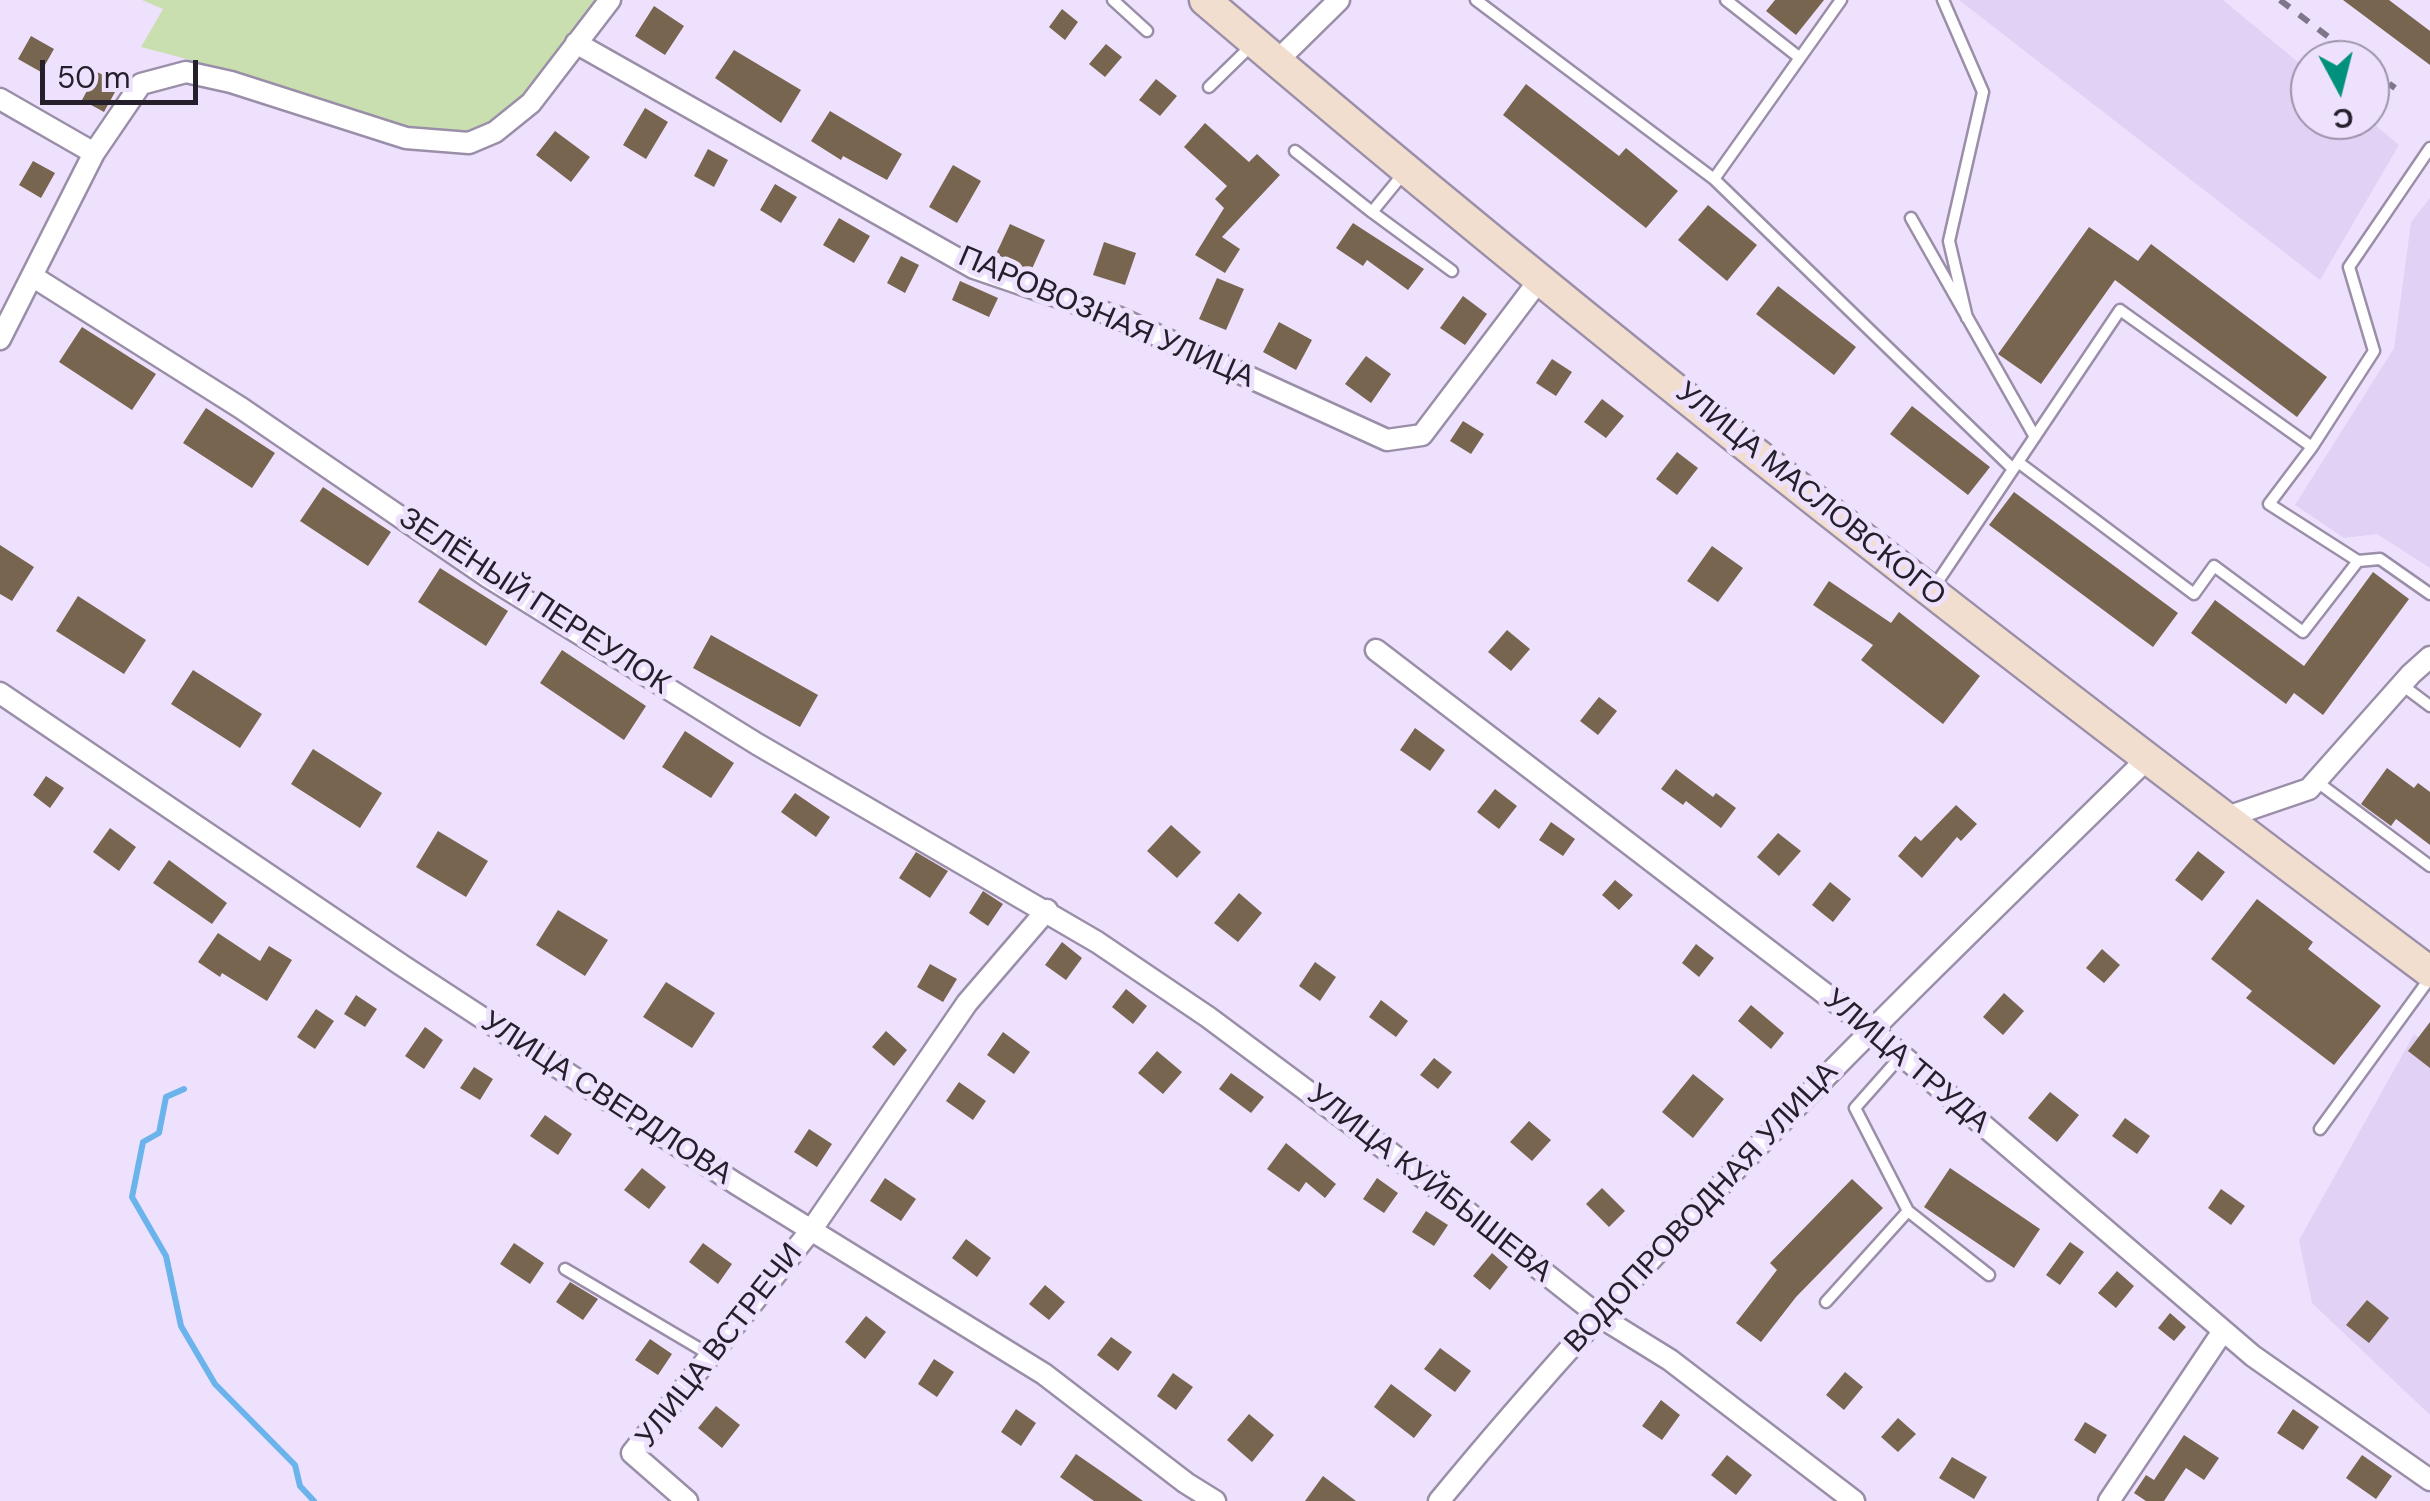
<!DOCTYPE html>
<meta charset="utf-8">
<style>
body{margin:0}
#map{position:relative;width:2430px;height:1501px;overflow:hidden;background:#eee1fe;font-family:"DM Sans",sans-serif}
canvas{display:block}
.north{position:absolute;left:2290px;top:40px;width:100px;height:100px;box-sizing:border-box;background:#eee1fe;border:2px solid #9d93a9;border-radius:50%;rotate:173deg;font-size:28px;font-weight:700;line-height:40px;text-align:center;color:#241f2a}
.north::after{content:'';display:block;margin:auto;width:35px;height:45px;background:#00917c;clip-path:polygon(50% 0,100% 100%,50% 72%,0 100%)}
.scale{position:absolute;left:40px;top:60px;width:158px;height:45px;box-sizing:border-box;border:5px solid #241f2a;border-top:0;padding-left:12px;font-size:30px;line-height:35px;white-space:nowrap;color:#241f2a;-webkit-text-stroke:8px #eee1fe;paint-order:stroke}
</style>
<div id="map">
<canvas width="2430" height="1501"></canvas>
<div class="north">С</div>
<div class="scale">50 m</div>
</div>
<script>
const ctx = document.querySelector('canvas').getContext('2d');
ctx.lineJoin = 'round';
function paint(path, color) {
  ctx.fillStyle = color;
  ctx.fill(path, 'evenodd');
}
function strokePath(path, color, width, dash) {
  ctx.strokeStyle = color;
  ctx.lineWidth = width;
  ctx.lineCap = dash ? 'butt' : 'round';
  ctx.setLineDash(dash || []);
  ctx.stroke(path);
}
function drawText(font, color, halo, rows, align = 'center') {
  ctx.font = font + ' "DM Sans",sans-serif';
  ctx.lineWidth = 10;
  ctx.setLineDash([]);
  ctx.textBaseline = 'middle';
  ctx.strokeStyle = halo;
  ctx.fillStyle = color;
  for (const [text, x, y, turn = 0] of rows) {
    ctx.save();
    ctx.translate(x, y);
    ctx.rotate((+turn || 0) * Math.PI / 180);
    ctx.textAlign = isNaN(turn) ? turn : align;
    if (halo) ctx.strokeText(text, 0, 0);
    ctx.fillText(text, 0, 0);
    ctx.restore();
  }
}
const built = new Path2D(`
 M1959 0H2223L2310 72V120H2369L2399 145 2320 280Z
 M2430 198V568L2377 534 2344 538 2295 505 2394 348 2411 222Z
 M2414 1034 2430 1046V1415L2312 1303 2299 1240Z`);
const green = new Path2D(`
 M142 0H601L528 96 497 121 461 136 382 122 232 71 141 47 163 9Z`);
const stream = new Path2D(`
 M184 1089 166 1097 159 1133 143 1142 132 1197 166 1256 181 1326 215 1384 295 1465 300 1486 314 1501`);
const building = new Path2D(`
 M1775 0H1824L1796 35 1766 11Z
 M2343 0H2389L2430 31V65Z
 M654 6 684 26 665 55 635 36Z
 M1062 9 1078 22 1065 40 1049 27Z
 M31 36 54 49 41 72 18 59Z
 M1106 44 1122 57 1105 77 1089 64Z
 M734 50 801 90 781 123 715 78Z
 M97 72 120 83 104 112 82 100Z
 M1156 79 1177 96 1160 116 1139 100Z
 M1526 84 1619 156 1626 148 1678 191 1646 228 1503 115Z
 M645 108 668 122 646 159 623 145Z
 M830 111 902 154 887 180 843 156 841 160 811 141Z
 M1205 123 1249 162 1257 154 1280 175 1222 237 1240 249 1225 273 1195 255 1224 208 1215 199 1227 186 1184 147Z
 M555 131 590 157 571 182 536 155Z
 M708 149 728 160 714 187 694 176Z
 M33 161 55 173 41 198 19 185Z
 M953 165 981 181 957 223 929 207Z
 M775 184 797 197 781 223 760 210Z
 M1708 205 1757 245 1727 281 1678 240Z
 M839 218 870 236 854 263 823 245Z
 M1353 223 1424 269 1408 290 1367 260 1363 266 1336 248Z
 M1010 224 1045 240 1031 271 996 254Z
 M2089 227 2138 261 2151 244 2327 377 2297 417 2115 280 2041 384 1998 354Z
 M1104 242 1136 253 1125 285 1093 275Z
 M901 256 919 265 905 293 887 283Z
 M1217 278 1244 289 1226 330 1199 319Z
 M960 281 998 298 989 317 952 300Z
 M1778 286 1856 347 1834 375 1756 314Z
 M1463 296 1487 314 1465 345 1440 328Z
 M1279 322 1312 340 1296 370 1263 352Z
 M82 327 156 374 132 410 59 362Z
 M1366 356 1391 374 1371 403 1345 384Z
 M1552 359 1572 372 1556 396 1536 383Z
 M1602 399 1624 416 1606 438 1584 422Z
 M1912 406 1990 467 1968 495 1890 434Z
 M206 408 275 453 252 488 183 443Z
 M1463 421 1484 434 1471 454 1450 441Z
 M1677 452 1698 468 1677 495 1656 479Z
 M323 487 391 532 368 566 300 521Z
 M2014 492 2178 613 2153 647 1989 525Z
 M0 545 34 567 12 601 0 594Z
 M1712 546 1743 568 1718 602 1687 581Z
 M440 568 508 611 486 646 418 602Z
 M2373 572 2409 599 2323 715 2294 693 2286 704 2191 633 2215 600 2304 666Z
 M1829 581 1891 623 1899 612 1980 676 1943 724 1861 660 1873 645 1813 605Z
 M78 596 146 640 124 674 56 631Z
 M1507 630 1530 649 1511 671 1488 652Z
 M711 635 818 695 800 727 693 668Z
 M562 650 646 706 624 740 540 683Z
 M193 670 262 714 240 748 171 704Z
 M1599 697 1617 711 1598 735 1580 721Z
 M1415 728 1445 750 1430 771 1400 750Z
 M685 731 734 763 711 798 662 767Z
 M313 749 382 793 360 828 291 784Z
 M2387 768 2414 788 2418 783 2430 792V845L2396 819 2391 826 2361 804Z
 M1676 769 1713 797 1716 793 1736 808 1721 828 1686 801 1683 805 1661 789Z
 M46 776 64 788 50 808 33 795Z
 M1495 789 1517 806 1499 829 1477 812Z
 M795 793 830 817 816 837 781 812Z
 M1956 805 1977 824 1961 841 1957 837 1922 878 1898 856 1915 836 1921 841Z
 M1551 822 1575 839 1563 856 1539 840Z
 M1171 825 1201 852 1177 878 1147 851Z
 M110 828 136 847 119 871 93 852Z
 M438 831 488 861 466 897 416 867Z
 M1778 833 1801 851 1779 876 1757 857Z
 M2198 851 2225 872 2202 901 2175 880Z
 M916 852 948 871 930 898 899 878Z
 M169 860 227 903 212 924 153 883Z
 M1615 880 1633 895 1619 910 1602 895Z
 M1830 882 1851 899 1833 922 1812 905Z
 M983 891 1003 904 988 926 969 913Z
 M1239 893 1262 913 1238 942 1214 923Z
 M2257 899 2313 942 2308 949 2381 1006 2334 1065 2246 998 2252 991 2211 959Z
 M558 910 608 940 585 976 536 945Z
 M218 933 260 961 269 946 292 960 267 1001 222 973 220 977 198 962Z
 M1062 942 1082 958 1066 980 1045 965Z
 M1696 944 1714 958 1699 977 1682 963Z
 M2102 949 2120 965 2104 983 2086 968Z
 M1315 962 1336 977 1320 1001 1299 986Z
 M930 964 957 979 943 1002 917 987Z
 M666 982 715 1013 692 1048 643 1017Z
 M1126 989 1147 1006 1133 1024 1112 1007Z
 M2004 993 2024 1011 2003 1035 1983 1017Z
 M356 995 377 1009 365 1027 344 1014Z
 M1381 1000 1408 1021 1396 1037 1369 1017Z
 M1751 1005 1784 1033 1771 1049 1738 1021Z
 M316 1009 334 1021 315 1049 297 1037Z
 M2430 1022V1068L2408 1051Z
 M425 1027 443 1040 424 1069 405 1056Z
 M886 1031 907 1050 894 1066 872 1047Z
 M1003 1032 1030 1052 1014 1074 987 1055Z
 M1157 1051 1182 1072 1163 1094 1138 1073Z
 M1434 1058 1452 1072 1438 1089 1420 1075Z
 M474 1067 493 1079 480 1100 460 1088Z
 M1231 1073 1264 1097 1251 1113 1219 1089Z
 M1693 1074 1724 1099 1693 1138 1662 1112Z
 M959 1082 986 1101 973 1120 946 1101Z
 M2050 1092 2079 1115 2057 1142 2028 1118Z
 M545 1115 572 1134 558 1155 530 1136Z
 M2125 1118 2150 1136 2137 1154 2112 1136Z
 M1529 1121 1551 1140 1532 1161 1510 1142Z
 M809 1129 832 1144 817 1167 794 1152Z
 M1286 1143 1336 1184 1325 1198 1306 1182 1299 1192 1267 1169Z
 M642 1168 666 1187 649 1209 624 1190Z
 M1950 1168 2040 1229 2014 1268 1924 1207Z
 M885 1178 916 1199 901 1221 870 1201Z
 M1377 1178 1398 1193 1384 1213 1363 1199Z
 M1852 1179 1883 1208 1796 1297 1761 1342 1736 1323 1777 1270 1770 1263Z
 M1602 1188 1625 1211 1609 1227 1586 1204Z
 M2221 1189 2245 1206 2231 1225 2208 1208Z
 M1426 1211 1448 1225 1434 1246 1412 1232Z
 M966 1239 991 1258 977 1277 952 1258Z
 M2070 1242 2084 1252 2060 1285 2046 1275Z
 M514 1243 544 1263 530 1284 500 1264Z
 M703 1243 732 1264 718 1284 689 1262Z
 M1492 1253 1508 1267 1490 1290 1473 1276Z
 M2117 1271 2134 1286 2116 1308 2098 1293Z
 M570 1282 598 1299 583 1320 556 1302Z
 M1045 1285 1065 1302 1049 1320 1029 1304Z
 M2367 1300 2389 1318 2369 1343 2346 1325Z
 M2170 1313 2186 1327 2174 1341 2158 1328Z
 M866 1316 886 1332 865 1359 845 1342Z
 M1111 1337 1132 1352 1118 1371 1097 1355Z
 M650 1339 672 1354 658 1375 635 1360Z
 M1440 1348 1471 1371 1455 1392 1424 1369Z
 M934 1359 954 1372 937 1397 918 1384Z
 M1845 1372 1863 1387 1844 1410 1826 1395Z
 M1173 1373 1193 1387 1176 1410 1157 1396Z
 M1391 1384 1432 1415 1414 1438 1374 1407Z
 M1661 1400 1680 1415 1662 1440 1642 1426Z
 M716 1406 740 1425 722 1448 698 1428Z
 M1016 1409 1036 1423 1021 1446 1001 1432Z
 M2293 1409 2319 1427 2303 1450 2277 1433Z
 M1249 1414 1274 1435 1252 1462 1227 1440Z
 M1898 1418 1916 1434 1898 1452 1881 1437Z
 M2085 1422 2107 1435 2095 1454 2074 1440Z
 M2184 1435 2219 1458 2204 1480 2186 1468 2164 1501H2146L2134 1493 2146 1475 2154 1480Z
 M1076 1454 1105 1474 1143 1501H1094L1060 1477Z
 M1727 1455 1752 1475 1736 1495 1711 1475Z
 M2362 1455 2392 1476 2376 1499 2346 1478Z
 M1952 1457 1987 1477 1974 1499 1939 1478Z
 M1323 1476 1356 1501H1305Z`);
const lane = new Path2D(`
 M1113 0 1147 31
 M1476 0 1714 179 1841 0
 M1726 0 1800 58
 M1943 0 1983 92 1949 241 1967 318
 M1209 87 1254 43
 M1295 151 1372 212 1403 174
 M1714 179 2013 469
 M1372 212 1452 271
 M1911 218 2035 437
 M2312 447 2374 351 2349 267 2430 148
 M2018 462 2194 594 2214 566 2303 632 2358 561
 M1932 590 2120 310 2312 447 2269 504 2358 561 2380 559 2430 594
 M2402 685 2430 706
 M2316 781 2430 866
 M1901 1056 1855 1108 1908 1211 1989 1275
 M2320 1129 2430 978
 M565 1269 712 1356
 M1826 1302 1908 1211`);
const street = new Path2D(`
 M576 43 974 268 1117 317 1387 440 1422 435 1540 279
 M1277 61 1339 0
 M0 99 94 153
 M32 276 241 408 488 577 757 744 1097 942 1208 1017 1428 1181 1599 1316 1670 1360 1854 1501
 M0 339 94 153 141 84 186 72 231 82 406 138 469 143 495 132 531 103 610 0
 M1376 650 1871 1029 2253 1356 2430 1480
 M0 693 403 966 735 1183 1044 1374 1186 1483 1215 1501
 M2224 818 2309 789 2411 674 2430 657
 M687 1501 632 1453 812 1229 967 1003 1047 910
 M1439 1501C1657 1236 1904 997 2148 758
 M2109 1501 2223 1331`);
const secondary = new Path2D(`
 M1205 0C1601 339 2013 660 2430 972`);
const rail = new Path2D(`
 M2280 0 2359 60
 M2370 69 2395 88`);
const streetNames = [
 ["ПАРОВОЗНАЯ УЛИЦА",1106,318,23],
 ["УЛИЦА МАСЛОВСКОГО",1810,495,39],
 ["ЗЕЛЁНЫЙ ПЕРЕУЛОК",534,602,33],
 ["УЛИЦА ТРУДА",1906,1062,40],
 ["УЛИЦА СВЕРДЛОВА",606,1099,33],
 ["УЛИЦА КУЙБЫШЕВА",1429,1184,38],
 ["ВОДОПРОВОДНАЯ УЛИЦА",1702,1208,-47],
 ["УЛИЦА ВСТРЕЧИ",720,1346,-52]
];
paint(built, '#e1d2f5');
paint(green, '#cadfb0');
strokePath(stream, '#6bb3eb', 6);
paint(building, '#77654f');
strokePath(lane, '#9a8ea8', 15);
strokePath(street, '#9a8ea8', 25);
strokePath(secondary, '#9a8ea8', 35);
strokePath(lane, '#fff', 10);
strokePath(street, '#fff', 20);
strokePath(secondary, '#f2dece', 30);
strokePath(rail, '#7f7689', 6, [12, 12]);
drawText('30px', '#241f2a', '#eee1fe', streetNames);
</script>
